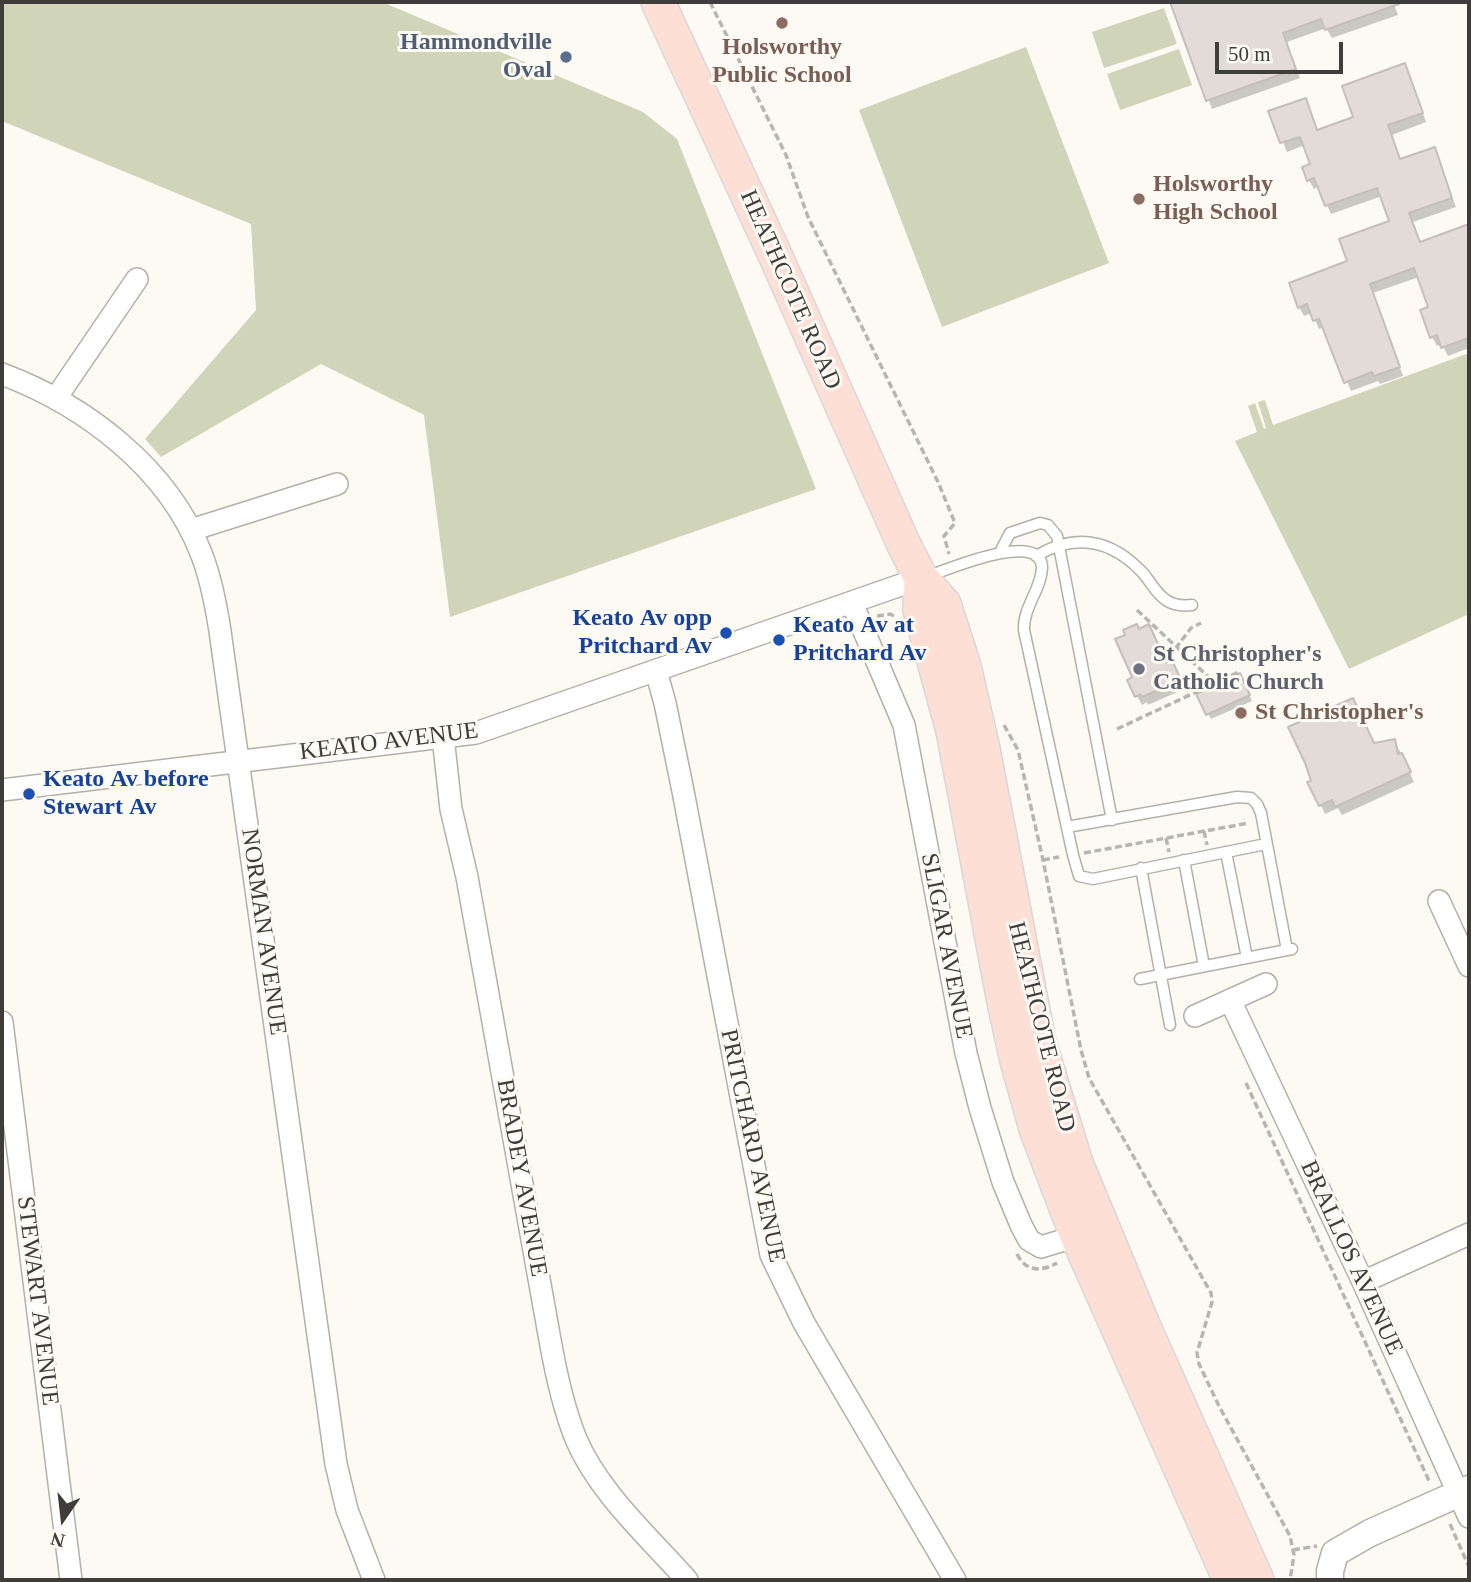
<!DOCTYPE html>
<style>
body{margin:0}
#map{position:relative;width:1471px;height:1582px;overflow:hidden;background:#fdfaf4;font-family:"Times New Roman",serif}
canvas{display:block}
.frame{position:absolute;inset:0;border:4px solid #3e3d3a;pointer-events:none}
.north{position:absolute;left:28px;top:1484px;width:70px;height:70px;-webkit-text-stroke:5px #fdfaf4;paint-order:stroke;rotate:194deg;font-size:19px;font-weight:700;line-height:28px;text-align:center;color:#3e3d3a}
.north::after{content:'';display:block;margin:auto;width:24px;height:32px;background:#3e3d3a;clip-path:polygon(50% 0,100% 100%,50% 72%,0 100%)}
.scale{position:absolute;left:1215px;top:42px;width:128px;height:32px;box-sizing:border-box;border:4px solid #3e3d3a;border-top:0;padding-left:9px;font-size:21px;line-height:24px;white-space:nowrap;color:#3e3d3a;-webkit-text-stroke:5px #fdfaf4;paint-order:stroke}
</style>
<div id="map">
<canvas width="1471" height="1582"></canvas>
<div class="frame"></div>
<div class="north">N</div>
<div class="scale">50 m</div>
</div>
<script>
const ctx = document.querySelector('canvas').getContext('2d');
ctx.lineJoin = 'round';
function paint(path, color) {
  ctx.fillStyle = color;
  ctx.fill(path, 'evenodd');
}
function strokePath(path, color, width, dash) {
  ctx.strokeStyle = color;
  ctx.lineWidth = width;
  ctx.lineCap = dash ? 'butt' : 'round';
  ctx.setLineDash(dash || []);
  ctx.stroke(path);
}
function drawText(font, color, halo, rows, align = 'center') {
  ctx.font = font + ' "Times New Roman",serif';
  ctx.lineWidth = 6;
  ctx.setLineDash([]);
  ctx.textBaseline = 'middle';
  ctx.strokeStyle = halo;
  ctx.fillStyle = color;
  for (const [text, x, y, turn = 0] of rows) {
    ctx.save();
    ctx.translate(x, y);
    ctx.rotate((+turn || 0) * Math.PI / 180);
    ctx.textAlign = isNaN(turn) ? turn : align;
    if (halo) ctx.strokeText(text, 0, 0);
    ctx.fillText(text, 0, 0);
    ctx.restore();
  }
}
const green = new Path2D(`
 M2 2H382L643 112 677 139 816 489 450 617 424 415 321 364 161 457 145 439 256 310 251 224 2 121Z
 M1164 8 1177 44 1104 68 1092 32Z
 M1026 47 1109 263 942 327 859 110Z
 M1179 49 1192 85 1120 110 1107 74Z
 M1469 353V614L1349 669 1235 441 1257 432 1248 406 1255 403 1264 429 1266 428 1258 402 1265 400 1273 425Z`);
const shadow = new Path2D(`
 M1177 2H1393L1398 15 1332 38 1326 28 1287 42 1300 78 1212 109 1173 5Z
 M1409 74 1426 122 1392 135 1401 161 1434 149 1456 207 1413 222 1421 243 1469 226V348L1448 356 1442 344 1437 346 1432 337 1430 308 1419 277 1373 293 1403 376 1380 384 1378 381 1351 391 1324 327 1319 329 1312 313 1304 316 1299 307 1392 222 1382 196 1331 214 1319 186 1314 189 1309 180 1312 165 1305 145 1287 152 1271 112 1305 100 1318 131 1355 118Z
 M1166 664 1176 671 1184 689 1148 705 1147 702 1142 705 1137 696Z
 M1243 681 1252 701 1211 719 1208 714Z
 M1395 741 1414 782 1342 815 1338 808 1325 814 1310 783 1374 745Z`);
const building = new Path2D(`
 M1170 2H1399V4L1325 30 1321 19 1283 33 1296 69 1206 101Z
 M1405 63 1423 113 1388 125 1400 159 1435 147 1452 198 1409 213 1420 242 1469 224V338L1441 348 1437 335 1430 338 1420 310 1428 307 1414 268 1370 284 1400 367 1374 376 1372 372 1344 383 1319 319 1313 321 1307 304 1298 308 1289 283 1347 261 1339 239 1389 221 1377 188 1325 206 1314 178 1307 181 1302 167 1310 164 1300 137 1280 143 1268 111 1306 98 1317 130 1353 117 1342 86Z
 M1137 624 1139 629 1149 624 1166 662 1172 660 1181 680 1142 697 1140 694 1135 697 1127 680 1132 677 1115 639 1125 635 1123 630Z
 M1240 673 1250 695 1206 715 1196 694Z
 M1353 698 1374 743 1395 739 1398 754 1402 753 1411 772 1335 807 1332 800 1319 806 1307 782 1311 781 1305 763 1288 727Z`);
const path = new Path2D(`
 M710 2 786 155 808 217 938 482 955 523 944 536 949 554
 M1137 610 1215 683
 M877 616 890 614 896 617
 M1169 657 1191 628 1201 623
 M1004 725 1018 750 1043 860 1081 1050 1089 1078 1211 1293 1212 1302 1197 1353 1199 1364 1219 1406 1290 1536 1294 1555 1290 1580
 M1117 729 1239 672
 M1204 831 1207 845
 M1166 838 1169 852
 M1084 853 1249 823
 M1043 860 1059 857
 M1246 1083 1430 1483
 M1017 1254C1026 1272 1041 1272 1057 1263
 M1450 1524 1469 1567
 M1293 1550 1317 1546`);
const service = new Path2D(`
 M1000 552 1010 533 1040 523 1048 525 1057 536 1112 820
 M1036 556C1075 533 1110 539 1141 571 1150 580 1155 593 1166 600 1174 606 1183 606 1192 605
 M926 577C944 571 1042 528 1042 568 1041 590 1023 607 1024 630L1073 855 1079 876 1093 879 1266 844
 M1067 827 1237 797 1251 798 1257 804 1261 813 1287 950
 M1226 852 1247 958
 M1184 860 1204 966
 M1141 868 1170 1025
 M1140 979 1292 949`);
const minor = new Path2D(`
 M2 374C85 405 168 468 201 553 211 578 216 605 220 631L336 1464 347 1510 374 1580
 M56 398 137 279
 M191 530 337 484
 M852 603 904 725 966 1053 980 1108 1003 1182 1021 1225 1029 1240 1041 1247 1077 1236
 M656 671 665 703 683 791 771 1255 804 1323 955 1580
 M443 737 451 809 467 877 550 1340C556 1374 563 1407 576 1439 599 1493 649 1537 687 1580
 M2 790 476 733 921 578
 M1439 901 1469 966
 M1230 1000 1363 1282 1469 1517
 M1195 1016 1266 984
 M2 1022 71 1580
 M1363 1282 1469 1234`);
const tertiary = new Path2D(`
 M1330 1580V1571L1335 1553 1370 1533 1469 1489`);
const primary = new Path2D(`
 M658 2 776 257 904 545 921 578 944 604 964 666 983 749 1039 1042 1076 1163 1144 1327 1257 1580
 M921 578 920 610 953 731 1004 1002 1017 1061 1036 1129 1077 1236 1230 1580`);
const markers = [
 [782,23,7,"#8d6e63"],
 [566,57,7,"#5c6f8a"],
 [1139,199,7,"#8d6e63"],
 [726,633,7,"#1a4fb4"],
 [779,640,7,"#1a4fb4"],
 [1139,669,7,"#6b7280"],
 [1241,713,7,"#8d6e63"],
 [29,794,7,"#1a4fb4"]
];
const serviceNames = [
 ["Hammondville",552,43],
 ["Oval",552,71]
];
const educationNames = [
 ["Holsworthy",782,48,"center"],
 ["Public School",782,76,"center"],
 ["Holsworthy",1153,185],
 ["High School",1153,213],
 ["St Christopher's",1255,713]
];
const streetNames = [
 ["HEATHCOTE ROAD",790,290,66],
 ["KEATO AVENUE",389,742,-7],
 ["NORMAN AVENUE",263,932,82],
 ["SLIGAR AVENUE",946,946,79],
 ["HEATHCOTE ROAD",1041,1027,76],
 ["PRITCHARD AVENUE",752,1146,78],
 ["BRADEY AVENUE",521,1178,80],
 ["BRALLOS AVENUE",1351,1258,65],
 ["STEWART AVENUE",37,1301,83]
];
const transitNames = [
 ["Keato Av opp",712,619,"right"],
 ["Pritchard Av",712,647,"right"],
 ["Keato Av at",793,626],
 ["Pritchard Av",793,654],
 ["Keato Av before",43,780],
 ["Stewart Av",43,808]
];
const worshipNames = [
 ["St Christopher's",1153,655],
 ["Catholic Church",1153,683]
];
paint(green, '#d0d4b8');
paint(shadow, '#0003');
paint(building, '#e2dbd8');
strokePath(building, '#c5bebb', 2);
strokePath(service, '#b3b0aa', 13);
strokePath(minor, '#b3b0aa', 24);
strokePath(tertiary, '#b3b0aa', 29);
strokePath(primary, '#d8d8d8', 36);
strokePath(path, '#b7b5b0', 3.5, [7, 3.5]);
strokePath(service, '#fff', 10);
strokePath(minor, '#fff', 21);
strokePath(tertiary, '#fff', 26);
strokePath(primary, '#fedfd5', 33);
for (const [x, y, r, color] of markers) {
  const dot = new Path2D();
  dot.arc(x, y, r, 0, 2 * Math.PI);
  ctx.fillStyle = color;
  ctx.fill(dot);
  strokePath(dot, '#fdfaf4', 2.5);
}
drawText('bold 24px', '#4e5e75', '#fdfaf4', serviceNames, 'right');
drawText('bold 24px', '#785e54', '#fdfaf4', educationNames, 'left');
drawText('24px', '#3e3d3a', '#fdfaf4', streetNames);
drawText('bold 24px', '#164399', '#fdfaf4', transitNames, 'left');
drawText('bold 24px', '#5b616d', '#fdfaf4', worshipNames, 'left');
</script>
